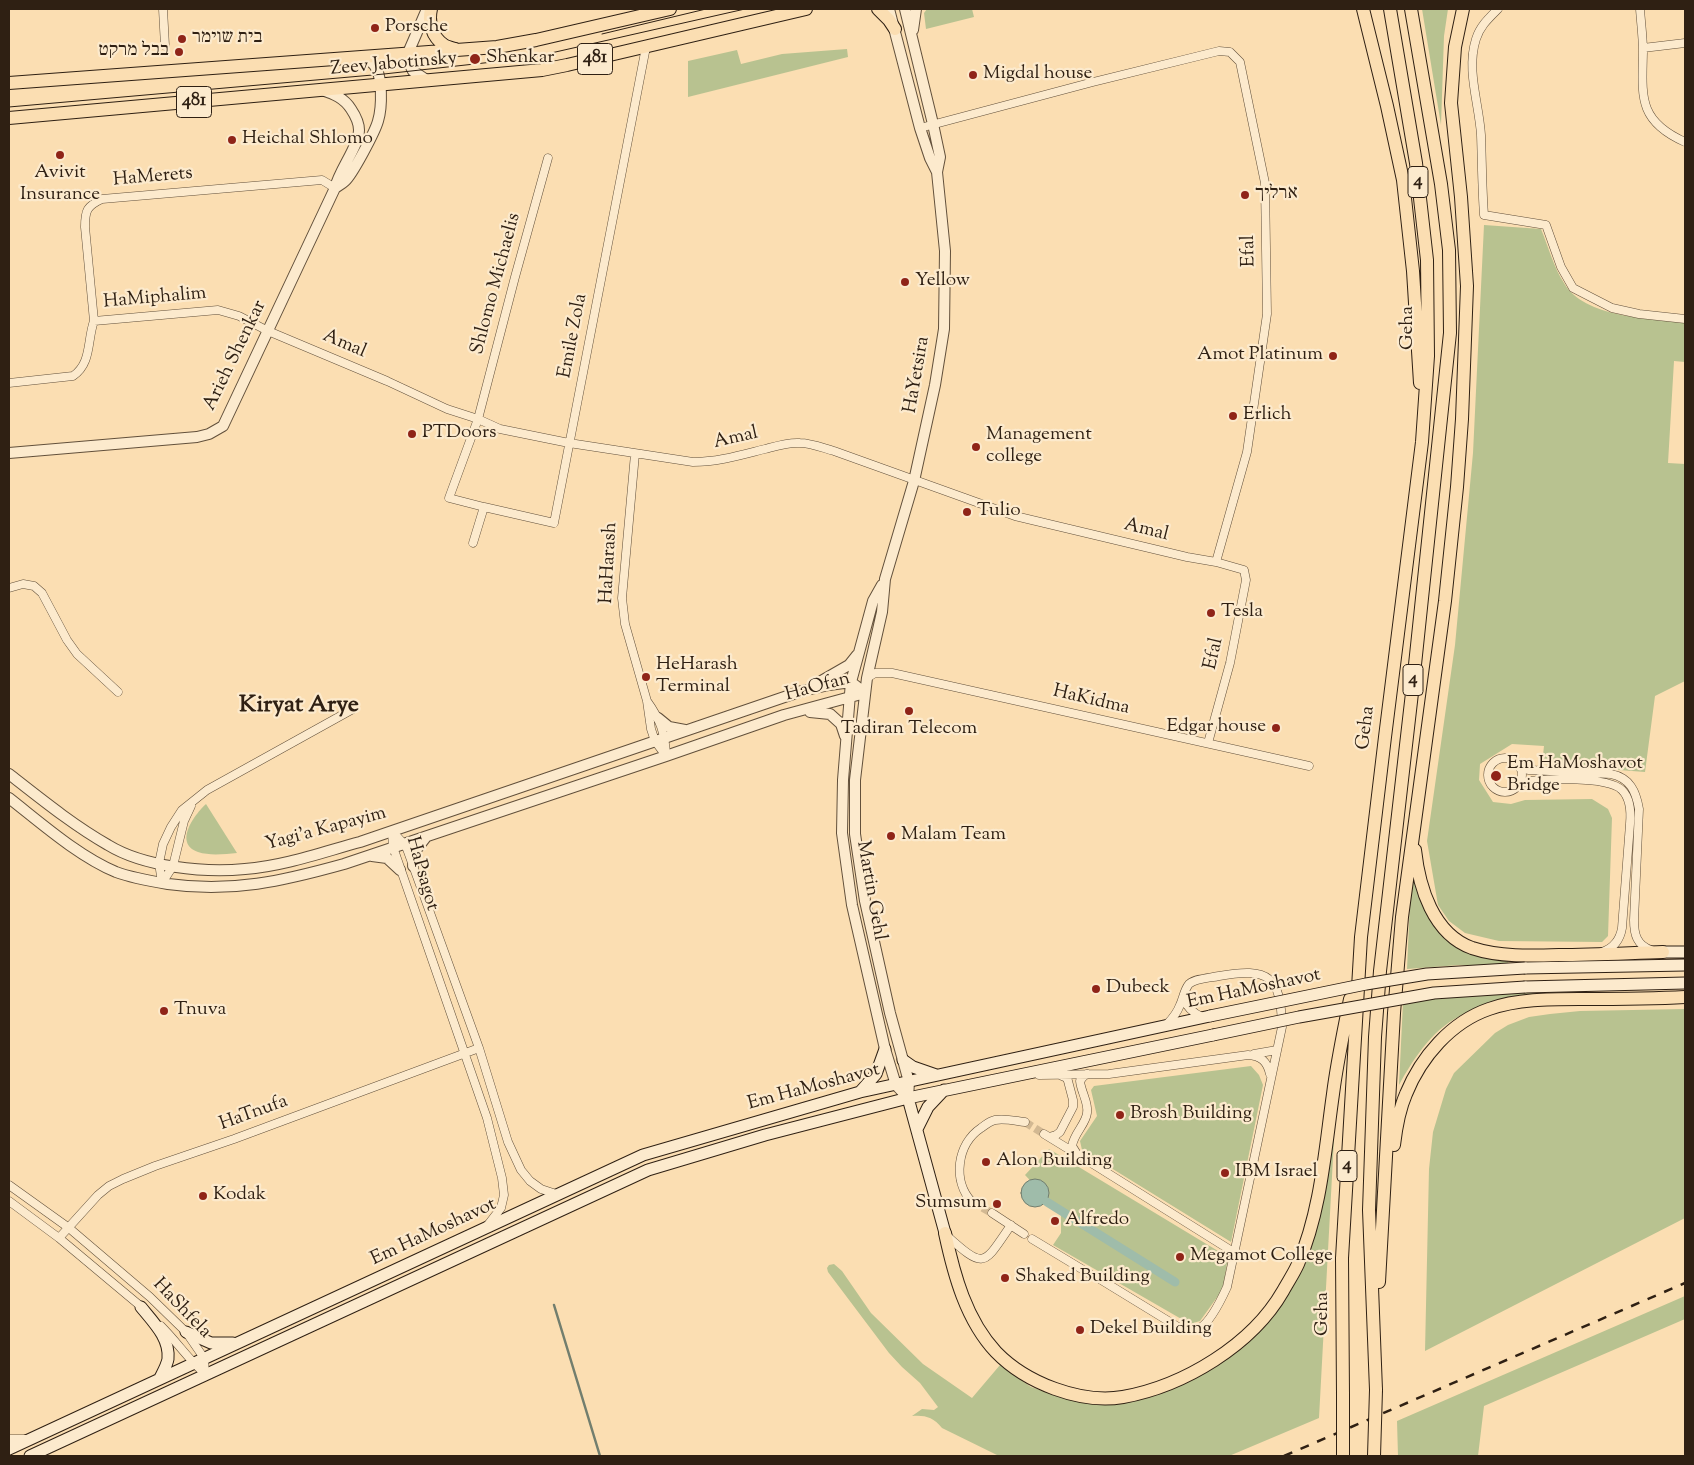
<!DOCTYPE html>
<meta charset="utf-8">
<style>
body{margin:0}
#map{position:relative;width:1694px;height:1465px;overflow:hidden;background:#fbdeb2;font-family:"Sorts Mill Goudy",serif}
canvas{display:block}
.frame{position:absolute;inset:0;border:10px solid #2f2013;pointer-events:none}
</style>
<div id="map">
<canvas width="1694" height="1465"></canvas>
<div class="frame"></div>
</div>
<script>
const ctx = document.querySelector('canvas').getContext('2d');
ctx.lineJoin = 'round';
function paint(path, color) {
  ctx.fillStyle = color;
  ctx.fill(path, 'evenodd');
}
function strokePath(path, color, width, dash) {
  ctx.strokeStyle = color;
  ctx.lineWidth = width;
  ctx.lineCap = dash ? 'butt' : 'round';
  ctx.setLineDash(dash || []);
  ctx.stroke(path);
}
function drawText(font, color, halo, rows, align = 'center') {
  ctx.font = font + ' "Sorts Mill Goudy","Frank Ruhl Libre",serif';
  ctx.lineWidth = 4.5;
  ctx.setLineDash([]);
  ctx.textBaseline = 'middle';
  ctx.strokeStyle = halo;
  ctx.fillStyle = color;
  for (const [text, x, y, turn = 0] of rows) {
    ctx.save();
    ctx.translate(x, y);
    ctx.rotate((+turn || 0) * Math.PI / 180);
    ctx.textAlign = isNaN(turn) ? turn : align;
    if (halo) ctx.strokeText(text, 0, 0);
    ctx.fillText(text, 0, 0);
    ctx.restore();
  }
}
const green = new Path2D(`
 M927 9H972L974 17 926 29 924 13Z
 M1422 9H1448L1444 36 1441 125Z
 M847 49 848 57 688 97V61L737 50 741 64 782 54Z
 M1484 225 1541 229C1548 246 1554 268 1564 283 1584 318 1649 318 1685 323V362L1674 361 1668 463 1685 464V681L1655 696 1645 772 1542 764 1544 746 1512 744 1480 764 1479 780 1493 802 1511 804 1525 800 1592 799 1608 809 1612 818 1608 936 1602 942 1499 941 1465 933 1449 921 1438 905 1427 841 1455 645 1473 453Z
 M206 804 237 853C225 854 210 856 198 852 173 843 195 814 206 804Z
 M1411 879 1418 882 1438 930 1509 956 1508 965H1459L1407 969Z
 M1538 990 1534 998C1511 1002 1487 1003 1466 1013 1435 1026 1415 1056 1399 1085L1403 1002 1432 998Z
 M1685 1009V1218L1425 1351 1429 1169 1433 1132 1446 1089 1454 1073 1495 1033 1508 1025 1529 1017 1550 1014 1580 1011Z
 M1251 1066 1259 1075 1263 1085 1231 1242 1082 1150 1080 1141 1097 1116 1091 1090 1094 1086Z
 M1329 1137 1334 1139 1319 1418 1229 1456H999L942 1428C933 1417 925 1415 912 1416L922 1409 934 1410 938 1407 920 1383 902 1367 889 1353 828 1272 827 1268 829 1265 834 1264 842 1271 871 1313 923 1364 972 1398 1000 1365 1031 1387 1067 1399 1134 1400 1176 1387 1207 1372 1231 1354 1294 1282Z
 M1049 1149 1228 1257 1223 1289 1200 1321 1190 1324 1053 1245 1061 1233V1213L1025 1175Z
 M1685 1296V1319L1484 1406 1478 1456H1398L1397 1421Z`);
const water = new Path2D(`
 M1021 1193a14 14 0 1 1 28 0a14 14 0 1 1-28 0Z`);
const stream = new Path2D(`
 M554 1305 600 1456`);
const canal = new Path2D(`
 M1047 1202 1175 1282`);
const minorTunnel = new Path2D(`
 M1025 1122 1044 1134
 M972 1202 992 1213`);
const minor = new Path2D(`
 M163 9 165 46
 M1498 9C1489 18 1480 26 1476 39 1466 70 1479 103 1481 135 1482 161 1482 188 1484 215L1546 225 1561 267 1573 288 1612 308 1639 314 1685 319
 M1640 9C1641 23 1643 38 1643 52 1642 97 1638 121 1685 142
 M1643 48 1685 43
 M920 128 1093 82 1219 51 1230 52 1240 62 1265 183 1267 314 1247 452 1216 562
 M94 321 218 310 239 316 268 331 387 381 447 409 478 419 500 429 569 443 693 462C718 462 741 455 765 449 776 446 788 442 800 443 811 443 823 448 834 451L1015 516 1187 557 1216 562 1244 570 1246 580 1230 663 1208 743
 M9 383 73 376C92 363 87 340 94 321L85 227C85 210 87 206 102 199L322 180 335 188
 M635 454 622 598 625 624 647 701 651 729 655 741 666 756
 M484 507 449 498 478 419 515 277 548 158
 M473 543 484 507 554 523 646 47
 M9 588 23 584 34 586 42 593 67 640 77 654 118 692
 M867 678 875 673H892L1309 766
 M647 701C660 719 665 733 666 755
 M1488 775a17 17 0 1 1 34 0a17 17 0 1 1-34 0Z
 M1520 768 1529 770 1611 774C1630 778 1636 791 1639 809L1634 920C1634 935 1637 945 1651 950
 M1519 783C1539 778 1608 776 1622 790 1631 799 1631 813 1630 824L1622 928C1620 940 1614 948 1602 952
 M392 831 393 847 487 1118 502 1178 504 1195 501 1208 487 1226
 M392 831 404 844 407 849 479 1048 508 1142 521 1170 530 1181 541 1189 559 1195
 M162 883 159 863 163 844 171 827 182 810 207 790 353 709
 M162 883 173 866 184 821 191 806
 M1183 998C1187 1008 1193 1013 1202 1017
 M1254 1054 1277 1050
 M1087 1074 1083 1077 1080 1081C1081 1092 1089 1103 1087 1113 1086 1124 1074 1133 1072 1146L1077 1154 1235 1253
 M1039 1075 1109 1074 1248 1055C1261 1056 1267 1061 1270 1074
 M1044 1134 1075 1153
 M1049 1137 1056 1135 1060 1132 1073 1107V1100L1068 1081 1067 1078 1060 1075
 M9 1185 69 1228 150 1297 186 1332 204 1358 205 1374
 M9 1201 59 1238 144 1309
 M972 1202C952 1181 957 1144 981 1128 985 1125 990 1121 995 1120 1004 1118 1016 1121 1025 1122
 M992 1213 1024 1234
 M946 1235C985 1270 983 1266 1011 1225
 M59 1238 98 1195 109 1186 123 1179 155 1166 234 1139 479 1048
 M1032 1239 1090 1274
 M1098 1278 1183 1330C1189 1330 1195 1331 1200 1328 1211 1321 1222 1298 1227 1287L1282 1027C1281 976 1269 967 1219 976 1210 978 1196 978 1189 984 1184 990 1183 999 1180 1005 1177 1013 1173 1018 1167 1024
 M161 1326C177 1342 189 1360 205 1374
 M9 1439H27`);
const tertiary = new Path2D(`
 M427 9 408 53 410 65 413 71 428 81
 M889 9 920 128 930 158 937 172
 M905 9 933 124 940 157 937 172 945 251 944 329 935 385 914 481 885 579 882 612 867 678 855 780V834L865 901 890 1013 909 1082 908 1098
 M913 30 916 9
 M335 188C338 186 342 184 345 181 352 175 375 132 378 121 382 108 383 75 374 65 370 60 366 59 361 57
 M9 453 197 437 209 434 223 426 335 188C339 170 359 146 359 130 359 123 355 115 351 109 344 98 334 94 322 90
 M882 585 873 601 851 682 843 780 842 833 852 905 885 1049 896 1085 908 1098
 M816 684 849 665 857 655
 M810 712 830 714 841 724 845 736
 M658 718 669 727 685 730
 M9 774C41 799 73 825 108 845 144 867 204 873 245 869 284 866 323 852 360 842L802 691 829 685 851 682 865 693
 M9 798C41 823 78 856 116 872 132 878 150 881 168 884 232 893 283 881 344 864L666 756 784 715 865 693
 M372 856 387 858 400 870
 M413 866 416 850 426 837`);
const secondary = new Path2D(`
 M1663 952H1685
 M1525 968 1685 965
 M1525 987 1685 983
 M903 1060 913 1067 936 1075
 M860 1092 876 1074 885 1049
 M908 1098 945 1233
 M917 1129 928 1107 944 1090
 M141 1307C153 1322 170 1338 168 1359 167 1365 163 1372 160 1378
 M186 1332 211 1343H233
 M9 1449 643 1155 860 1092 1210 1016
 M30 1456 648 1170 765 1135 908 1098 1213 1035`);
const primary = new Path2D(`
 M431 9C428 22 432 37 444 45 447 47 452 48 455 49
 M878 9 889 20 895 29
 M9 83 497 47 536 40 670 9
 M9 118 542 70 567 65 806 9`);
const trunk = new Path2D(`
 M1363 9 1387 106 1403 180 1413 271 1420 383
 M1415 850C1419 887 1433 934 1472 948 1499 957 1531 956 1559 955 1594 955 1629 953 1663 952
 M1394 1145C1396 1128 1399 1110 1406 1094 1421 1057 1451 1022 1489 1009 1517 999 1549 999 1579 999 1614 999 1650 999 1685 997
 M945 1233C954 1275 966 1320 996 1352 1026 1383 1080 1404 1123 1397 1184 1386 1252 1345 1283 1291 1288 1282 1294 1273 1298 1264 1321 1211 1325 1150 1333 1094 1337 1062 1344 1030 1350 999
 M1379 1282 1394 1013 1402 917 1445 601 1457 487 1462 419 1467 286 1461 197 1451 103 1455 47 1463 9
 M1376 1390 1369 1210 1375 1037 1380 971 1412 693 1450 333 1449 250 1441 184 1411 9
 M1343 1395 1342 1258 1361 937 1385 737 1422 442 1428 356 1427 260 1416 163 1390 9`);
const tram = new Path2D(`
 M602 34 706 9
 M9 107 384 74 529 58 745 9`);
const rail = new Path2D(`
 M1284 1456 1685 1283`);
const secondaryBridge = new Path2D(`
 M1210 1016 1366 984 1427 974 1525 968
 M1213 1035 1299 1017 1434 993 1525 987`);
const trunkBridge = new Path2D(`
 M1343 1395V1456
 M1374 1456 1376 1390`);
const markers = [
 [375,28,5,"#8f2418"],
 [182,39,5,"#8f2418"],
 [179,52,5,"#8f2418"],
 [475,59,6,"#8f2418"],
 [973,75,5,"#8f2418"],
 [232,140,5,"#8f2418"],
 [60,155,5,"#8f2418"],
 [1245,195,5,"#8f2418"],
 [905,282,5,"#8f2418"],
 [1333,356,5,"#8f2418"],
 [1233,416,5,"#8f2418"],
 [412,434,5,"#8f2418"],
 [976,447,5,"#8f2418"],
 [967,512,5,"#8f2418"],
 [1211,613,5,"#8f2418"],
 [646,677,5,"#8f2418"],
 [909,711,5,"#8f2418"],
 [1276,728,5,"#8f2418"],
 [1496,776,6,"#8f2418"],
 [891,836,5,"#8f2418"],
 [1096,989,5,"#8f2418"],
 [164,1011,5,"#8f2418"],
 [1120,1115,5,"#8f2418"],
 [986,1162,5,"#8f2418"],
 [1225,1173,5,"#8f2418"],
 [203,1196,5,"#8f2418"],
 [997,1204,5,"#8f2418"],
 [1055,1221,5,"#8f2418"],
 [1180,1257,5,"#8f2418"],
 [1005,1278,5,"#8f2418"],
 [1080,1330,5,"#8f2418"]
];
const shields = [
 [595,59,35],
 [194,102,35],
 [1418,182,20],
 [1413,680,20],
 [1347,1166,20]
];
const shieldNames = [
 ["481",595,59],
 ["481",194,102],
 ["4",1418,182],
 ["4",1413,680],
 ["4",1347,1166]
];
const poiNames = [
 ["Porsche",385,28],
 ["בית שוימר",192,39],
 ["בבל מרקט",169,52,"right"],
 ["Shenkar",486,59],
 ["Migdal house",983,75],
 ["Heichal Shlomo",242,140],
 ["Avivit",60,174,"center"],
 ["Insurance",60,196,"center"],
 ["ארליך",1255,195],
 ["Yellow",915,282],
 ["Amot Platinum",1323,356,"right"],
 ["Erlich",1243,416],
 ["PTDoors",422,434],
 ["Management",986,436],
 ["college",986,458],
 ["Tulio",977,512],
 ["Tesla",1221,613],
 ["HeHarash",656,666],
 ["Terminal",656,688],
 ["Edgar house",1266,728,"right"],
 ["Tadiran Telecom",909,730,"center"],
 ["Em HaMoshavot",1507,765],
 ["Bridge",1507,787],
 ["Malam Team",901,836],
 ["Dubeck",1106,989],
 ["Tnuva",174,1011],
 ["Brosh Building",1130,1115],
 ["Alon Building",996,1162],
 ["IBM Israel",1235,1173],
 ["Kodak",213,1196],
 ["Sumsum",987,1204,"right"],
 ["Alfredo",1065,1221],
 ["Megamot College",1190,1257],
 ["Shaked Building",1015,1278],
 ["Dekel Building",1090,1330]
];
const streetNames = [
 ["Zeev Jabotinsky",394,65,-5],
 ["HaMerets",153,178,-5],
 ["Efal",1250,251,-91],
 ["Shlomo Michaelis",497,284,-75],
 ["HaMiphalim",155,299,-5],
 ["Geha",1409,328,-90],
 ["Emile Zola",574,336,-79],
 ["Amal",344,345,23],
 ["Arieh Shenkar",236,356,-64],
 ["HaYetsira",918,375,-80],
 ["Amal",736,439,-13],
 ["Amal",1146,531,14],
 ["HaHarash",610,563,-87],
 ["Efal",1215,654,-77],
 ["HaOfan",818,688,-15],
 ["HaKidma",1091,701,13],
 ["Geha",1367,728,-83],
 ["Yagi'a Kapayim",326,830,-15],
 ["HaPsagot",421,874,74],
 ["Martin Gehl",870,891,80],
 ["Em HaMoshavot",1254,990,-12],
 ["Em HaMoshavot",814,1088,-15],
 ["HaTnufa",254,1114,-20],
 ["Em HaMoshavot",434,1233,-25],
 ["HaShfela",181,1309,46],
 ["Geha",1324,1314,-90]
];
const districtNames = [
 ["Kiryat Arye",299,707]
];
paint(green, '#b8c290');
paint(water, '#9fbcaa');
strokePath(water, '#727e6e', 1);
strokePath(stream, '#727e6e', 2.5);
strokePath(canal, '#9fbcaa', 9);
strokePath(minorTunnel, '#d2b892', 8, [8, 4]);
strokePath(minor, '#62503b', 9);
strokePath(tertiary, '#62503b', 12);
strokePath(secondary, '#2f2013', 13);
strokePath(primary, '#2f2013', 14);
strokePath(trunk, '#2f2013', 14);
strokePath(minor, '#fceacd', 8);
strokePath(tertiary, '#fceacd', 10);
strokePath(secondary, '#fceacd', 11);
strokePath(primary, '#fbdeb2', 12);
strokePath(trunk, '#fbdeb2', 12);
strokePath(tram, '#2f2013', 1);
strokePath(rail, '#2f2013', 2.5, [9, 9]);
strokePath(secondaryBridge, '#2f2013', 13, []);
strokePath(trunkBridge, '#2f2013', 14, []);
strokePath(secondaryBridge, '#fceacd', 11);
strokePath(trunkBridge, '#fbdeb2', 12);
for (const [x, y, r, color] of markers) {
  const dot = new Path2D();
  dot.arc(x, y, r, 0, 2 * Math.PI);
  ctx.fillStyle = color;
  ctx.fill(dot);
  strokePath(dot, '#fceacd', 2);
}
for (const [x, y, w] of shields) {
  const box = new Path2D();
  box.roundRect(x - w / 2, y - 15.5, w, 31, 4);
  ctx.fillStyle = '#fceacd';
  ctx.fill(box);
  strokePath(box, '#2f2013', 1);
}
drawText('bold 18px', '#2f2013', null, shieldNames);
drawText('19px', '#2f2013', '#fceacd', poiNames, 'left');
drawText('19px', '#2f2013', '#fceacd', streetNames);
drawText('bold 24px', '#2f2013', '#fceacd', districtNames);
</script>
